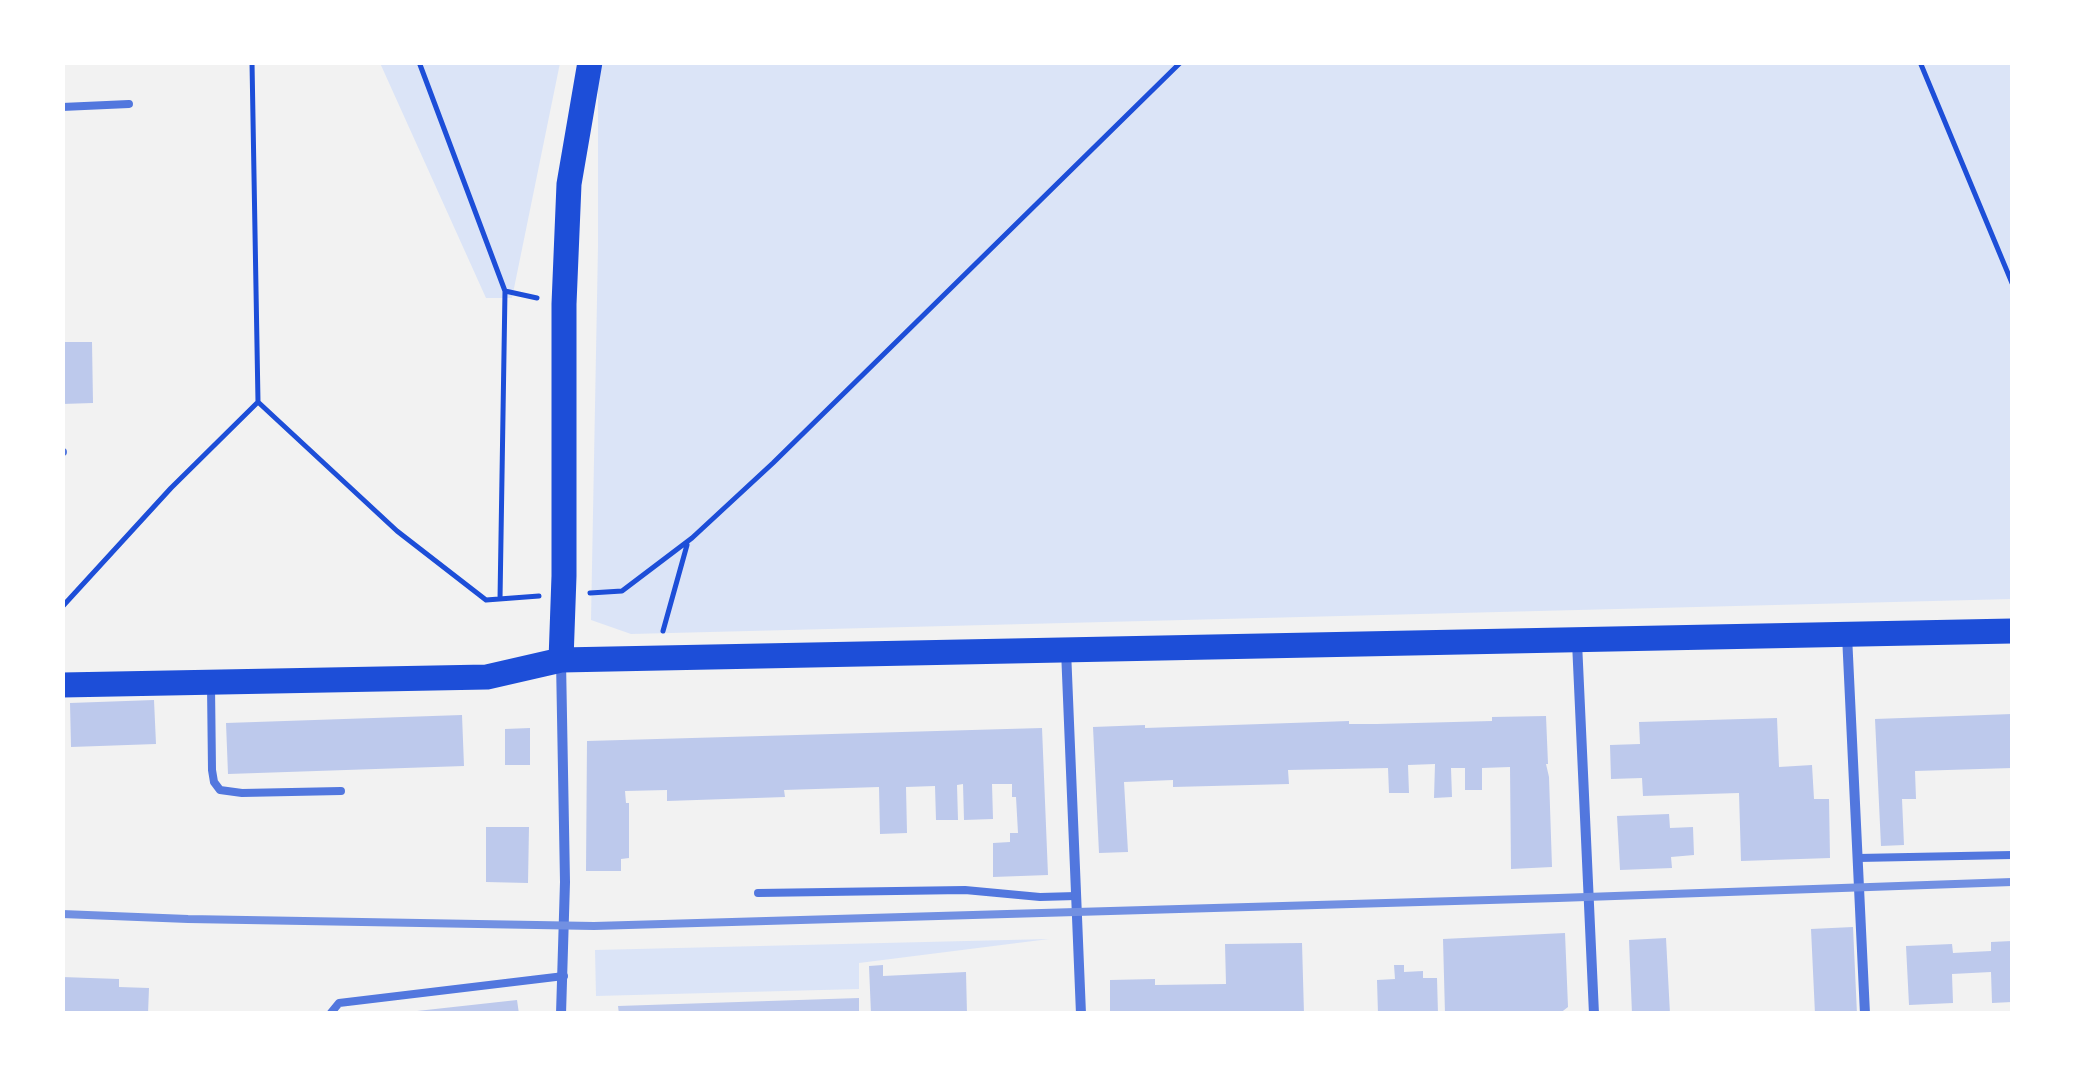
<!DOCTYPE html>
<style>
body{margin:0}
#map{position:relative;width:2075px;height:1076px;overflow:hidden;background:#f2f2f2;font-family:"Varela Round",sans-serif}
canvas{display:block}
.frame{position:absolute;inset:0;border:65px solid #fff;pointer-events:none}
</style>
<div id="map">
<canvas width="2075" height="1076"></canvas>
<div class="frame"></div>
</div>
<script>
const ctx = document.querySelector('canvas').getContext('2d');
ctx.lineJoin = 'round';
function paint(path, color) {
  ctx.fillStyle = color;
  ctx.fill(path, 'evenodd');
}
function strokePath(path, color, width, dash) {
  ctx.strokeStyle = color;
  ctx.lineWidth = width;
  ctx.lineCap = dash ? 'butt' : 'round';
  ctx.setLineDash(dash || []);
  ctx.stroke(path);
}
const green = new Path2D(`
 M380 63H560L512 298H486Z
 M598 63H2012V599L631 634 591 620 598 246Z
 M1049 939 859 963V989L596 996 595 950Z`);
const building = new Path2D(`
 M62 342H92L93 403 62 404Z
 M154 700 156 744 71 747 70 703Z
 M2012 714V768L1915 771 1916 799H1902L1904 845 1881 846 1875 719Z
 M462 715 464 766 228 774 226 723Z
 M1546 716 1548 764H1546L1549 777 1552 867 1511 869 1510 767 1482 768V790H1465V768H1451L1452 797 1434 798 1435 764 1408 765 1409 793H1389L1388 768 1288 770 1289 784 1173 787V780L1124 782 1128 852 1099 853 1093 727 1145 725V728L1349 721V724H1377L1492 721V717Z
 M1777 718 1779 767 1812 765 1814 799H1829L1830 858 1741 861 1739 793 1643 796 1642 778 1611 779 1610 745 1640 744 1639 722Z
 M530 728V765H505V729Z
 M1042 728 1048 875 993 877V843L1010 842V833H1018L1016 797H1012V784H992L993 819 964 820 963 784 957 785 958 820H936L935 786 906 787 907 833 880 834 879 787 784 790 785 797 667 801V790L625 791 626 803H629V858L621 859V871H586L587 741Z
 M1669 814 1670 828 1693 827 1694 855 1671 857 1672 868 1620 870 1617 816Z
 M486 827H529L528 883 486 882Z
 M1853 927 1857 1014H1815L1811 929Z
 M1565 933 1568 1007 1559 1014H1445L1443 939Z
 M1666 938 1670 1014H1632L1629 940Z
 M2012 941V1002L1992 1003 1991 972 1952 974 1953 1003 1909 1005 1906 946 1952 944 1953 953 1971 952 1991 951V942Z
 M1302 943 1304 1014H1110V980L1155 979V985L1226 984 1225 944Z
 M883 965V976L966 972 967 1014H871L869 966Z
 M1394 965H1404V972L1423 971V978H1437L1438 1014H1378L1377 980 1395 979Z
 M62 977 119 979V987L149 988 148 1014H62Z
 M859 998V1014H619L618 1006Z
 M517 1000 519 1014H417V1011Z`);
const path = new Path2D(`
 M252 62 258 402 397 531 486 600 539 596
 M419 62 505 291 537 298
 M1920 62 2012 283
 M590 593 622 591 692 538 773 463 1181 62
 M500 599 505 291
 M62 607 171 488 258 402
 M663 631 687 545`);
const service = new Path2D(`
 M62 107 129 104
 M62 452H63
 M211 686 212 770 214 782 220 790 242 793 341 791
 M1858 858 2012 855
 M758 893 965 890 1040 897 1076 896
 M330 1014 339 1003 564 976`);
const minor = new Path2D(`
 M1847 635 1865 1014
 M1577 642 1594 1014
 M1066 650 1081 1014
 M561 661 565 882 561 1014`);
const primary = new Path2D(`
 M561 660 564 576V304L569 184 590 62
 M62 685 487 677 561 660 2012 631`);
const rail = new Path2D(`
 M62 914 188 919 594 926 1558 898 2012 882`);
paint(green, '#dbe4f7');
paint(building, '#bdc9ec');
strokePath(path, '#1d4ed8', 5);
strokePath(service, '#5277de', 8);
strokePath(minor, '#5277de', 10);
strokePath(primary, '#1d4ed8', 25);
strokePath(rail, '#7290e2', 8);
</script>
